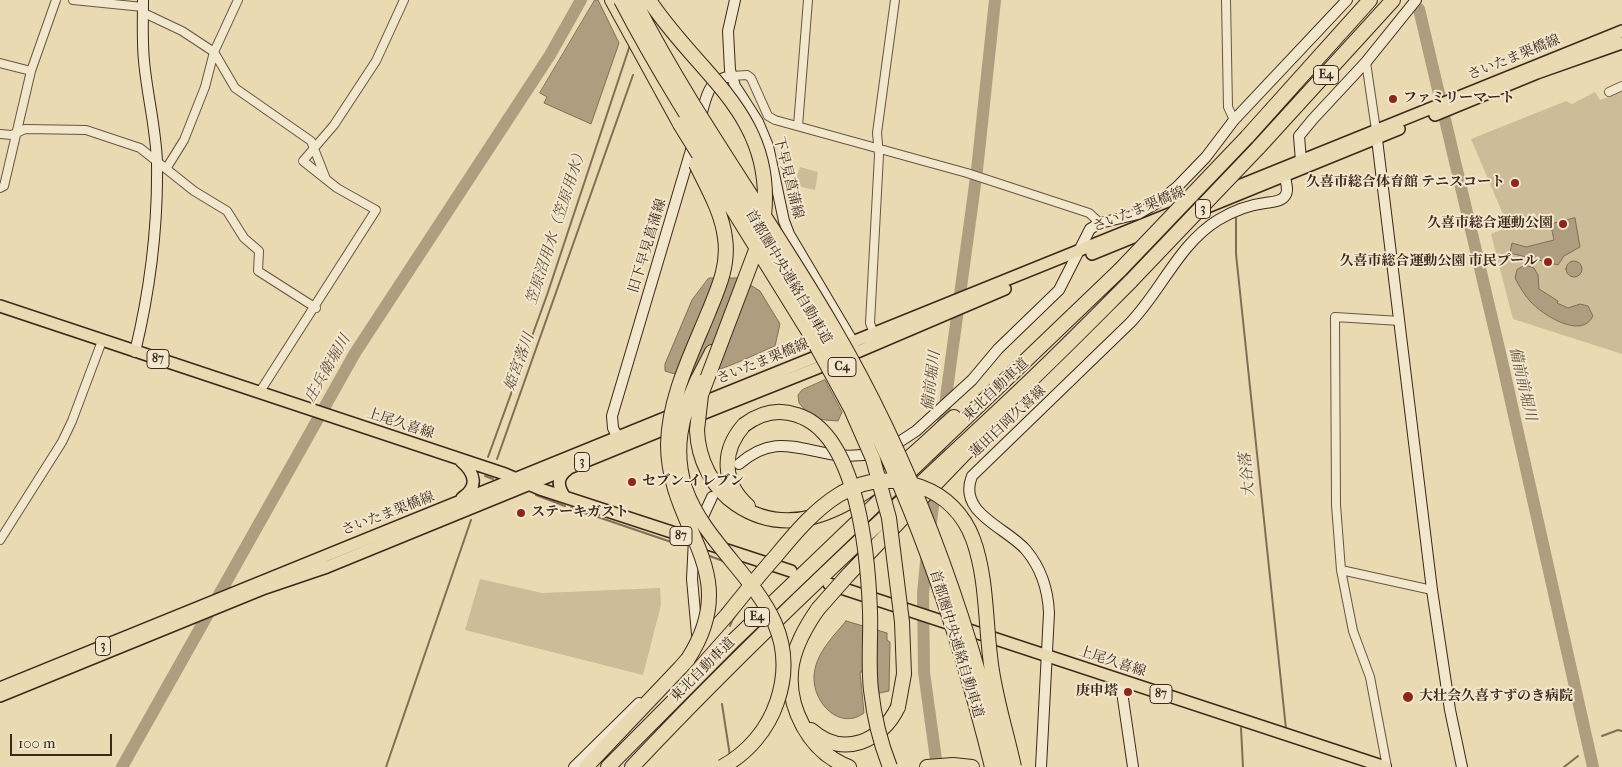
<!DOCTYPE html>
<meta charset="utf-8">
<style>
body{margin:0}
#map{position:relative;width:1622px;height:767px;overflow:hidden;background:#e9dab2;font-family:"IM FELL French Canon",serif}
canvas{display:block}
.scale{position:absolute;left:10px;top:734px;width:102px;height:22px;box-sizing:border-box;border:2px solid #3d271b;border-top:0;padding-left:6px;font-size:15px;line-height:18px;white-space:nowrap;color:#3d271b;-webkit-text-stroke:4px #f1e7cd;paint-order:stroke}
</style>
<div id="map">
<canvas width="1622" height="767"></canvas>
<div class="scale">100 m</div>
</div>
<script>
const ctx = document.querySelector('canvas').getContext('2d');
ctx.lineJoin = 'round';
function paint(path, color) {
  ctx.fillStyle = color;
  ctx.fill(path, 'evenodd');
}
function strokePath(path, color, width, dash) {
  ctx.strokeStyle = color;
  ctx.lineWidth = width;
  ctx.lineCap = dash ? 'butt' : 'round';
  ctx.setLineDash(dash || []);
  ctx.stroke(path);
}
function drawText(font, color, halo, rows, align = 'center') {
  ctx.font = font + ' "IM FELL French Canon","Noto Serif JP",serif';
  ctx.lineWidth = 4;
  ctx.setLineDash([]);
  ctx.textBaseline = 'middle';
  ctx.strokeStyle = halo;
  ctx.fillStyle = color;
  for (const [text, x, y, turn = 0] of rows) {
    ctx.save();
    ctx.translate(x, y);
    ctx.rotate((+turn || 0) * Math.PI / 180);
    ctx.textAlign = isNaN(turn) ? turn : align;
    if (halo) ctx.strokeText(text, 0, 0);
    ctx.fillText(text, 0, 0);
    ctx.restore();
  }
}
const green = new Path2D(`
 M1595 92 1600 100 1622 92V354L1513 319 1491 234 1503 229 1505 219 1471 139 1566 101 1572 104Z
 M800 167 818 172 815 190 794 185Z
 M480 579 542 593 660 588 661 605 643 675 465 630Z`);
const water = new Path2D(`
 M595 0H598L619 43 591 124 544 103 547 97 540 93Z
 M1575 218 1580 247 1564 256 1558 265 1510 253 1512 243 1526 247 1554 240 1551 226 1552 224Z
 M1566 269a8 8 0 1 1 16 0a8 8 0 1 1-16 0Z
 M1525 265 1534 268 1538 275 1539 289 1558 301 1557 303 1568 308 1580 304 1588 306 1593 316C1582 340 1542 315 1530 301 1524 294 1519 286 1515 278L1517 270Z
 M709 278H739L760 291 780 324 775 346C743 359 700 385 665 371V364L692 300Z
 M825 380 842 412 838 421 813 419 799 403 798 395 802 390Z
 M846 621 887 633V640L890 642 889 691 875 694 873 672H860L864 713C840 731 813 703 814 677 815 654 832 638 846 621Z`);
const stream = new Path2D(`
 M1236 218V254L1286 729
 M488 457 547 295 630 45
 M497 459 633 75
 M485 476 493 479
 M536 495 565 506
 M571 508 587 514
 M595 516 680 545
 M707 555 723 561
 M730 626 734 616
 M722 704 730 756
 M1241 728 1243 767
 M1602 736 1618 730 1622 731
 M386 767 471 520
 M1564 767 1578 756`);
const river = new Path2D(`
 M1419 9 1501 357 1593 767
 M930 531 947 390 977 170 995 0
 M927 551 923 594 924 672 937 767
 M122 767 355 353 550 55 581 0`);
const street = new Path2D(`
 M73 0 143 7
 M1226 0 1228 107 1234 120
 M144 13 182 31 214 52 235 88 311 141 326 179
 M1366 62 1376 130
 M0 63 31 71
 M732 76 747 75 751 78 768 116 775 120 967 173 1089 213 1100 223
 M1609 92 1622 86
 M798 126 808 0
 M0 134 12 135 25 129 86 130 140 148 194 191 227 211 244 238 259 251 258 271 316 308
 M166 169 184 140 205 87 214 52 238 0
 M0 188 4 186 31 71 56 0
 M874 334 870 323 879 155 877 133 895 0
 M259 393 376 210 337 188 303 161 334 125 376 61 404 0
 M0 540 62 442 72 421 102 341
 M1341 570 1432 590
 M1387 767 1370 677 1353 631 1341 570 1336 505 1335 317 1400 321`);
const secondary = new Path2D(`
 M735 0 728 31 730 70 735 86 758 122 768 146 784 221 789 234 850 337 854 349
 M700 119C707 97 706 80 732 76
 M1376 131 1432 590 1450 710 1462 767
 M1301 161 1299 136 1313 119 1366 62 1416 0
 M135 352C150 290 158 227 157 163 156 128 147 95 144 61 142 41 143 20 143 0
 M618 438 613 428 612 416 694 140
 M890 448 916 431 972 380 998 349 1059 290 1090 229 1100 223 1138 214 1157 203 1177 187 1206 157 1234 120 1347 0
 M739 464C771 436 792 447 830 454 846 457 861 456 876 453
 M699 525 712 497
 M694 539 692 579 697 634
 M1124 682 1122 692 1133 767
 M574 767 639 703
 M1041 767 1049 613C1048 589 1041 568 1026 550 1006 527 957 513 972 476L1130 323C1162 290 1178 245 1218 220 1233 211 1248 205 1265 203 1271 202 1281 202 1285 196 1289 191 1286 183 1285 177`);
const primary = new Path2D(`
 M1435 115 1537 73 1622 43
 M1092 254 1399 129
 M0 306 505 474 540 489 791 571
 M694 406 1622 31
 M692 418 855 353 1005 289
 M461 461C475 473 479 487 462 498
 M565 497C557 486 557 477 568 469
 M829 584 1385 767
 M0 688 677 413
 M0 696 265 588 327 567 677 424`);
const highway = new Path2D(`
 M612 0 680 124
 M1247 137 1370 0
 M1258 148 1393 0
 M697 381 712 352
 M744 425C721 451 722 483 748 506
 M697 430C698 459 712 488 736 504 815 558 899 466 954 417
 M848 575 969 449
 M818 609C806 626 796 644 792 664 785 706 809 752 849 767
 M811 730C843 759 882 741 898 707
 M586 767 680 668 727 615
 M608 767 732 642 1120 270
 M632 767C753 638 883 519 1012 398 1053 360 1092 320 1131 281
 M927 767 953 765 972 767`);
const highwayBridge = new Path2D(`
 M621 0C689 131 779 250 850 380 915 502 959 633 992 767
 M634 0C692 114 769 217 833 327 913 464 967 613 1003 767
 M649 0C698 75 775 114 764 216
 M680 124 810 334 851 409 873 459 889 518 902 622 904 674 898 707
 M1120 270 1247 137
 M1131 281 1258 148
 M697 381C681 416 673 450 685 488 711 564 810 606 777 702 768 729 748 753 722 767
 M744 425C760 413 777 408 797 415 858 434 868 557 870 611 871 637 868 664 871 690 874 717 880 742 890 767
 M697 430 701 395 759 242
 M818 609 848 575
 M727 615C743 595 759 575 776 556 814 510 855 463 921 487 946 496 964 515 973 539 988 580 985 628 992 671 997 703 1007 735 1014 767
 M688 659C745 570 668 530 668 444 669 397 692 353 709 311 719 287 729 264 725 238 722 212 707 187 696 164`);
const markers = [
 [1393,99,5,"#8f2418"],
 [1515,183,5,"#8f2418"],
 [1563,224,5,"#8f2418"],
 [1548,262,5,"#8f2418"],
 [632,482,5,"#8f2418"],
 [521,513,5,"#8f2418"],
 [1128,692,5,"#8f2418"],
 [1408,697,6,"#8f2418"]
];
const shields = [
 [1326,75,25],
 [1203,209,15],
 [158,359,22],
 [842,367,28],
 [582,462,15],
 [681,536,22],
 [757,617,25],
 [103,646,15],
 [1161,694,22]
];
const shieldNames = [
 ["E4",1326,75],
 ["3",1203,209],
 ["87",158,359],
 ["C4",842,367],
 ["3",582,462],
 ["87",681,536],
 ["E4",757,617],
 ["3",103,646],
 ["87",1161,694]
];
const streetNames = [
 ["さいたま栗橋線",1514,58,-22],
 ["下早見菖蒲線",788,178,76],
 ["さいたま栗橋線",1139,210,-22],
 ["旧下早見菖蒲線",648,246,-73],
 ["首都圏中央連絡自動車道",788,277,59],
 ["さいたま栗橋線",763,362,-22],
 ["東北自動車道",996,390,-43],
 ["蓮田白岡久喜線",1008,422,-43],
 ["上尾久喜線",400,424,18],
 ["さいたま栗橋線",388,514,-21],
 ["首都圏中央連絡自動車道",956,644,73],
 ["上尾久喜線",1112,662,18],
 ["東北自動車道",703,670,-45]
];
const poiNames = [
 ["ファミリーマート",1403,99],
 ["久喜市総合体育館 テニスコート",1505,183,"right"],
 ["久喜市総合運動公園",1553,224,"right"],
 ["久喜市総合運動公園 市民プール",1538,262,"right"],
 ["セブン-イレブン",642,482],
 ["ステーキガスト",531,513],
 ["庚申塔",1118,692,"right"],
 ["大壮会久喜すずのき病院",1419,697]
];
const waterNames = [
 ["笠原沼用水（笠原用水）",557,226,-72],
 ["姫宮落川",520,362,-70],
 ["庄兵衛堀川",328,369,-60],
 ["備前堀川",932,381,-83],
 ["備前前堀川",1522,384,77],
 ["大谷落",1248,475,-96]
];
paint(green, '#ccbc98');
paint(water, '#af9d7f');
strokePath(water, '#816e57', 1);
strokePath(stream, '#816e57', 2);
strokePath(river, '#af9d7f', 12);
strokePath(street, '#685441', 10);
strokePath(secondary, '#3d271b', 12);
strokePath(primary, '#3d271b', 14);
strokePath(highway, '#3d271b', 16);
strokePath(street, '#f1e7cd', 8);
strokePath(secondary, '#f1e7cd', 10);
strokePath(primary, '#e9dab2', 11);
strokePath(highway, '#e9dab2', 14);
strokePath(highwayBridge, '#3d271b', 16, []);
strokePath(highwayBridge, '#e9dab2', 14);
for (const [x, y, r, color] of markers) {
  const dot = new Path2D();
  dot.arc(x, y, r, 0, 2 * Math.PI);
  ctx.fillStyle = color;
  ctx.fill(dot);
  strokePath(dot, '#f1e7cd', 2);
}
for (const [x, y, w] of shields) {
  const box = new Path2D();
  box.roundRect(x - w / 2, y - 9.5, w, 19, 4);
  ctx.fillStyle = '#f1e7cd';
  ctx.fill(box);
  strokePath(box, '#3d271b', 1);
}
drawText('bold 12px', '#3d271b', null, shieldNames);
drawText('14px', '#3d271b', '#f1e7cd', streetNames);
drawText('bold 14px', '#3d271b', '#f1e7cd', poiNames, 'left');
drawText('italic 15px', '#5f4a39', '#f1e7cd', waterNames);
</script>
